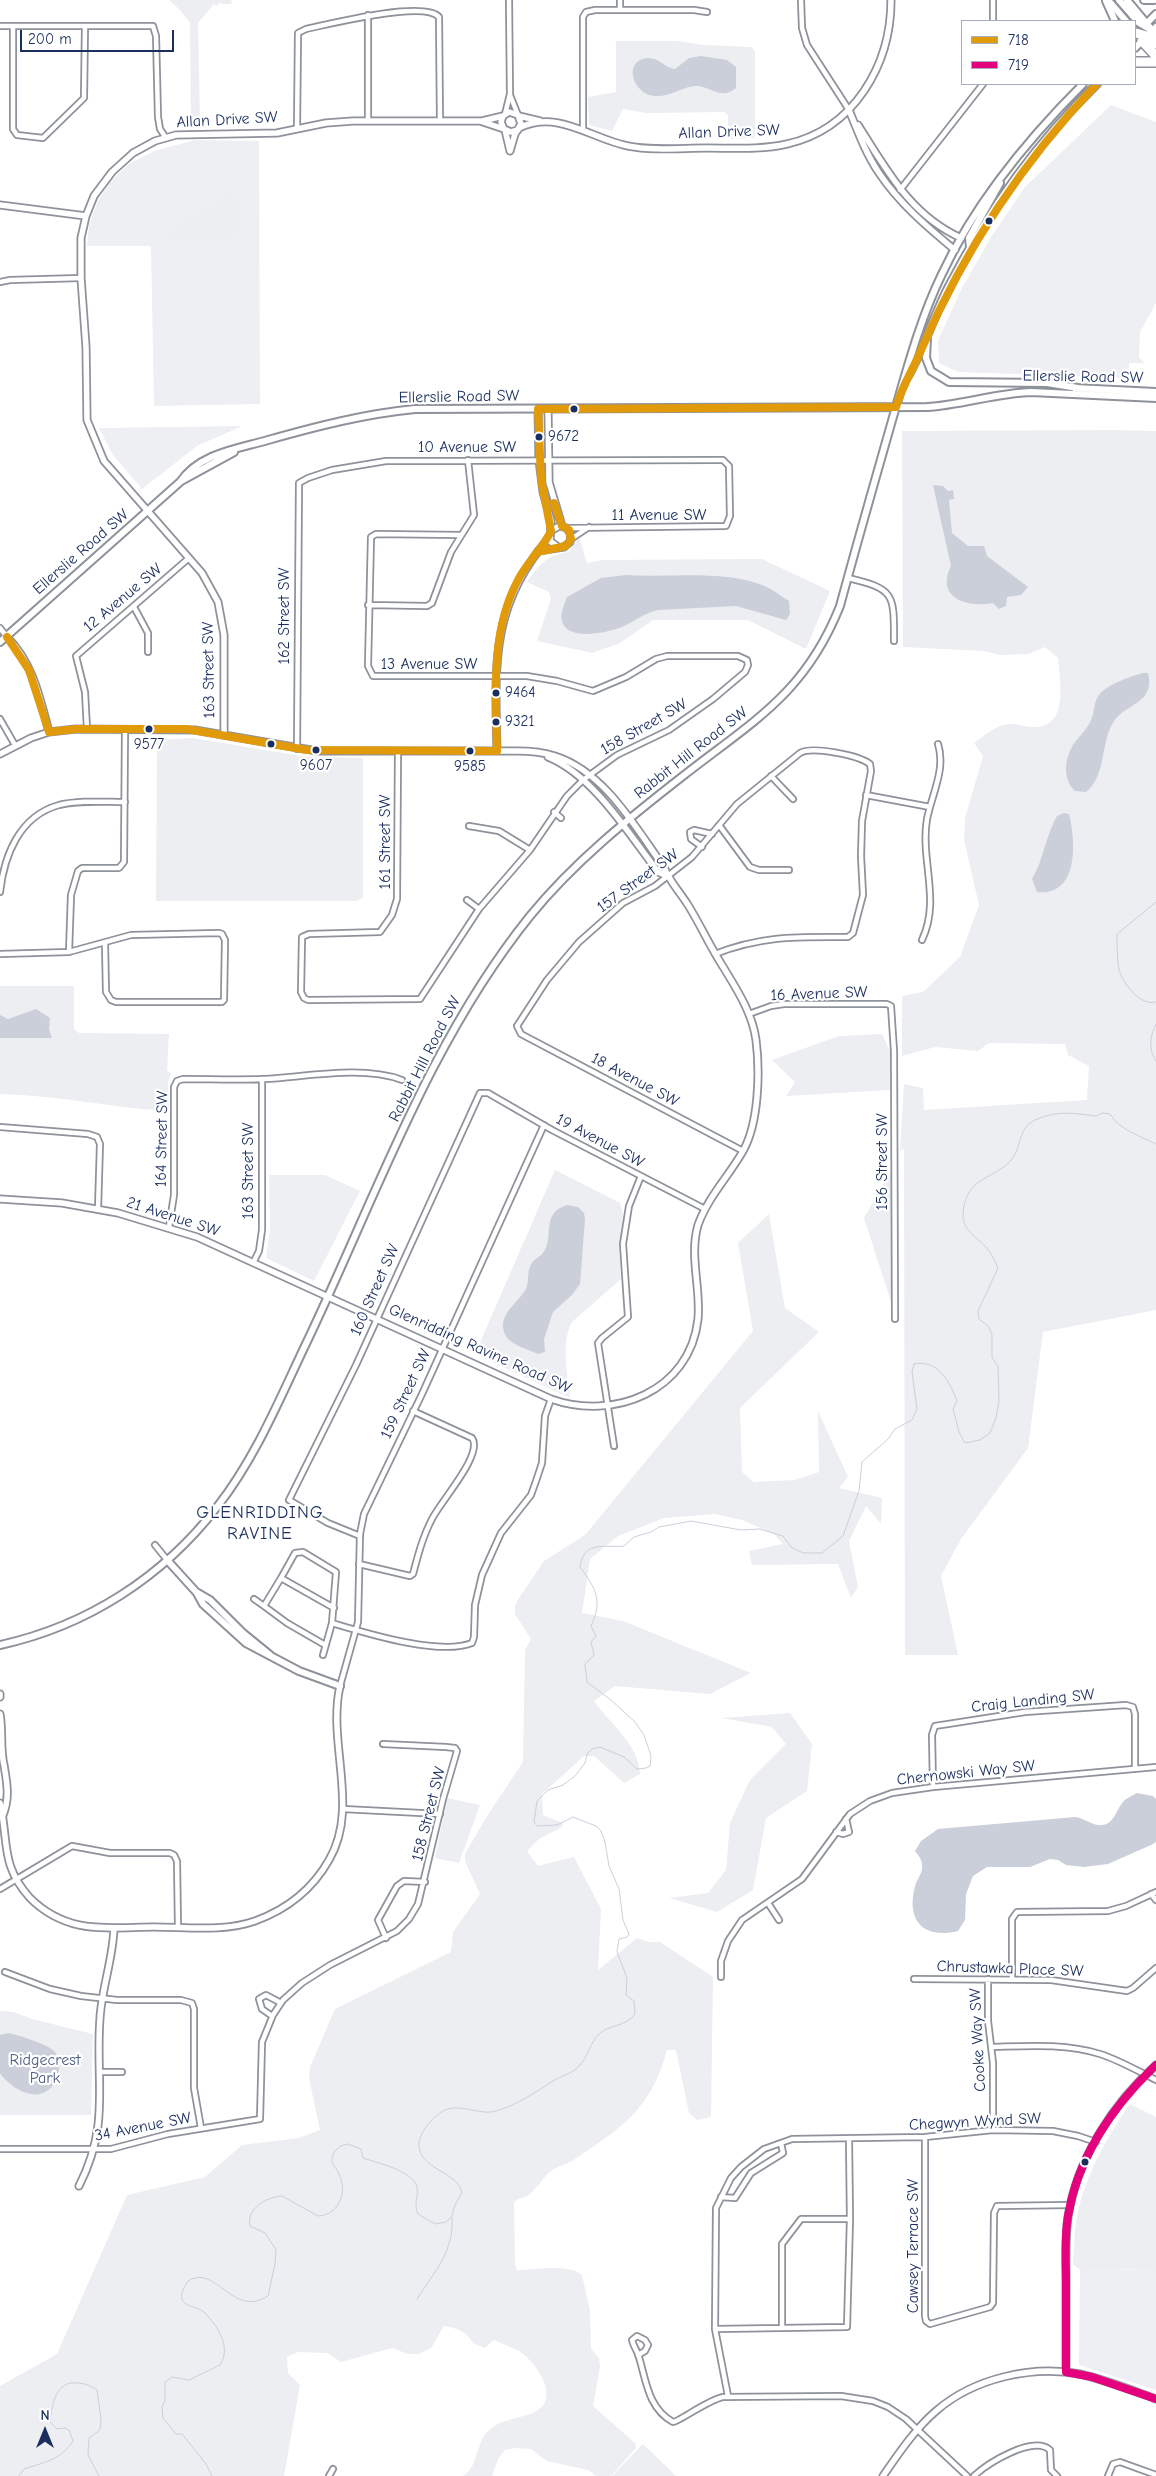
<!DOCTYPE html>
<style>
body{margin:0}
#map{position:relative;width:1156px;height:2476px;overflow:hidden;background:#fff;font-family:"Comic Neue",sans-serif}
canvas{display:block}
.legend{position:absolute;left:961px;top:20px;width:175px;height:65px;box-sizing:border-box;background:#fff;border:1px solid #a4acbf;margin:0;padding:6px 9px;list-style:none;font-size:15px;color:#1b2f5e}
.legend li{display:flex;align-items:center;gap:10px;height:25px}
.legend b{width:25px;border:1px solid #a4acbf}
.north{position:absolute;left:20px;top:2406px;width:50px;height:50px;-webkit-text-stroke:4px #fff;paint-order:stroke;rotate:0deg;font-size:14px;font-weight:700;line-height:20px;text-align:center;color:#1b2f5e}
.north::after{content:'';display:block;margin:auto;width:18px;height:22px;background:#1b2f5e;clip-path:polygon(50% 0,100% 100%,50% 72%,0 100%)}
.scale{position:absolute;left:20px;top:30px;width:154px;height:22px;box-sizing:border-box;border:2px solid #1b2f5e;border-top:0;padding-left:6px;font-size:15px;line-height:18px;white-space:nowrap;color:#1b2f5e;-webkit-text-stroke:4px #fff;paint-order:stroke}
</style>
<div id="map">
<canvas width="1156" height="2476"></canvas>
<ul class="legend">
<li><b style="height:6px;background:#e19a09"></b>718</li>
<li><b style="height:6px;background:#e5007d"></b>719</li>
</ul>
<div class="north">N</div>
<div class="scale">200 m</div>
</div>
<script>
const ctx = document.querySelector('canvas').getContext('2d');
ctx.lineJoin = 'round';
function paint(path, color) {
  ctx.fillStyle = color;
  ctx.fill(path, 'evenodd');
}
function strokePath(path, color, width, dash) {
  ctx.strokeStyle = color;
  ctx.lineWidth = width;
  ctx.lineCap = dash ? 'butt' : 'round';
  ctx.setLineDash(dash || []);
  ctx.stroke(path);
}
function drawText(font, color, halo, rows, align = 'center') {
  ctx.font = font + ' "Comic Neue",sans-serif';
  ctx.lineWidth = 4.5;
  ctx.setLineDash([]);
  ctx.textBaseline = 'middle';
  ctx.strokeStyle = halo;
  ctx.fillStyle = color;
  for (const [text, x, y, turn = 0] of rows) {
    ctx.save();
    ctx.translate(x, y);
    ctx.rotate((+turn || 0) * Math.PI / 180);
    ctx.textAlign = isNaN(turn) ? turn : align;
    if (halo) ctx.strokeText(text, 0, 0);
    ctx.fillText(text, 0, 0);
    ctx.restore();
  }
}
const built = new Path2D(`
 M1111 105 1156 122V303L1140 332 1139 358 1145 363H1129L1128 378 958 372 939 363 938 340 963 286 993 234 1025 187Z
 M195 140 259 141 260 404 154 406 151 246H87L89 225 97 203 111 181 130 163 154 151Z
 M242 426 197 446 142 489 113 455 99 428Z
 M269 1175H325L360 1191 314 1281 266 1258 270 1230Z
 M1156 2269V2390L1079 2365 1080 2270Z`);
const green = new Path2D(`
 M169 0H231L232 4H223L220 2 217 6 214 4 198 23 200 125 191 126 190 23 181 11Z
 M616 41H678L704 45 751 47 755 51V138L728 139V115L725 112 646 113 623 109 612 131 589 125 588 97 616 92Z
 M230 195 240 210V233L172 242 175 225 215 209Z
 M1115 430 1156 431V1310L1043 1332 1028 1448 961 1539 941 1576 958 1655H905L904 1149 900 1151 904 1084 923 1088 924 1110 1087 1100 1089 1066 1068 1055 1065 1044 989 1043 978 1051 935 1047 902 1056V996L923 992 960 957 979 905 964 840 965 818 983 756 974 743C984 736 992 728 1004 725 1015 721 1023 728 1034 727 1069 727 1060 683 1058 658L1045 647 1029 654 1000 655 984 651 903 647 902 431Z
 M579 537 587 563 603 560 762 559 830 591 806 649 748 620H653L620 643 592 653 537 641 551 598 549 592 527 582C541 563 545 556 569 552Z
 M193 738 307 757 363 758V898L356 901H156L157 740Z
 M0 986H74V1029L79 1033 169 1034 167 1070 171 1074 168 1082 169 1111C112 1108 57 1095 0 1094Z
 M882 1034 890 1051V1090L786 1096 795 1082 772 1060 839 1036Z
 M892 1169V1305L864 1218Z
 M555 1170 620 1203 623 1214 619 1250 621 1279 572 1322C560 1344 568 1374 570 1398L475 1354Z
 M769 1214 785 1308 819 1332 740 1408 742 1472 754 1482 795 1480 819 1472 818 1411 848 1477 839 1488 882 1498 881 1524 866 1506 849 1541 858 1587 851 1598 838 1564 752 1565 749 1551 783 1544 774 1534 742 1520 715 1514 664 1518 618 1536 590 1559 582 1613 623 1621 751 1673 710 1694 615 1686 594 1701C610 1724 639 1744 640 1774L624 1783 594 1756H584L542 1794 543 1815 563 1823 562 1827 539 1839 527 1851 538 1866 574 1857 601 1909 598 1970 637 1938 649 1942H660L713 1977 711 2117 697 2120 689 2113 676 2050H667C651 2110 621 2128 572 2161 565 2165 557 2166 551 2171 543 2177 538 2187 530 2194 526 2198 519 2197 514 2202L515 2264 517 2270C536 2270 567 2263 582 2275L590 2311 591 2349 599 2358 600 2367 593 2406 635 2443 636 2448 611 2476H596L588 2470 547 2461 531 2449 515 2448 505 2450 498 2459 492 2476H463C479 2467 475 2443 489 2430 502 2418 524 2419 538 2410 560 2396 535 2361 519 2351 511 2347 502 2344 494 2340L485 2348 473 2343C467 2332 457 2328 444 2326L431 2348 419 2354H408L392 2348 341 2362 327 2353 298 2352 287 2357 288 2373 300 2385 284 2476H0V2386L57 2354 127 2195 205 2177 242 2145 299 2138 320 2130 309 2078 310 2067 335 2009 451 1952 453 1932 480 1894 465 1861V1854L487 1816 523 1762 525 1650 531 1639 515 1614V1607L517 1601 544 1561 585 1535 753 1331 738 1243Z
 M790 1713 812 1744 807 1791 766 1818 753 1890 717 1912 669 1898 708 1893 726 1870 730 1823 750 1780 786 1744 772 1727 722 1718Z
 M447 1798 480 1805 459 1863 435 1858Z
 M0 2011 14 2012 32 2019 93 2034 91 2115H0Z
 M1130 2104 1156 2117V2269L1080 2270 1073 2264C1074 2250 1074 2235 1076 2222 1083 2179 1106 2139 1130 2104Z
 M643 2444 676 2476H612Z`);
const water = new Path2D(`
 M701 56 727 60 736 67V88C721 101 711 86 696 86 684 86 670 97 655 96 633 95 622 61 647 58 659 57 665 68 675 69L689 58Z
 M933 485 943 486 948 491 953 490 954 499 949 500 952 533 968 546H984L987 556 1028 587 1021 595 1007 597 1006 606 999 609 993 603C967 608 935 598 951 566Z
 M626 575C671 578 725 569 767 587 775 591 782 597 789 601L790 614 786 620 736 606 658 610C643 613 633 623 619 628 606 633 571 640 563 624 559 615 564 605 567 597L601 578Z
 M1143 673H1148C1156 703 1125 704 1114 721 1100 742 1107 775 1086 792L1075 791C1063 780 1064 760 1073 745 1078 737 1087 730 1091 720 1095 712 1093 703 1099 695 1108 684 1129 677 1143 673Z
 M1064 813 1069 814C1076 841 1079 897 1037 892L1032 879C1044 859 1045 837 1057 816Z
 M36 1009 50 1018 49 1029 52 1038H0V1015L8 1019Z
 M567 1205 578 1207 584 1213 585 1219 580 1284 572 1295 553 1312 544 1339 545 1352 538 1354C528 1349 508 1345 504 1332 498 1312 522 1301 527 1286 529 1279 527 1269 532 1263 534 1259 540 1257 543 1253 555 1237 540 1213 567 1205Z
 M1137 1793 1153 1796 1156 1799V1842L1151 1845 1108 1864 1084 1867 1066 1865 1058 1860 1050 1859 1030 1867H987L973 1876 966 1894 965 1920 958 1931C921 1940 905 1918 916 1883 918 1878 922 1873 922 1868 923 1861 919 1856 915 1851L921 1841 938 1829 1075 1817C1084 1818 1090 1824 1098 1825 1114 1827 1115 1811 1123 1802 1126 1798 1132 1796 1137 1793Z
 M9 2033C20 2036 48 2044 55 2052 60 2058 60 2063 59 2070 52 2105 21 2098 2 2076L0 2073V2035Z`);
const stream = new Path2D(`
 M1156 902 1117 934C1117 943 1117 960 1119 969 1122 982 1140 1007 1156 1002
 M1156 1024C1150 1036 1148 1049 1156 1061
 M417 2299C434 2272 454 2252 452 2218
 M19 2476 24 2469C45 2462 61 2460 73 2441L69 2430 65 2428 57 2429 50 2422C52 2404 56 2380 78 2383 86 2384 90 2385 97 2390L101 2419 100 2430 89 2438 88 2455 99 2476
 M212 2476 206 2464 182 2434H176L163 2418 162 2407 165 2400V2382L172 2377 189 2380 220 2365C232 2346 217 2326 205 2313 197 2304 169 2309 188 2281 216 2263 232 2319 268 2296L275 2264 276 2250 265 2233 250 2226C246 2209 266 2197 282 2196L318 2216C339 2215 348 2192 339 2174 337 2169 332 2165 332 2160 332 2151 340 2145 348 2144L361 2149 363 2158C377 2163 412 2170 417 2187 419 2196 413 2204 418 2214L435 2224 446 2222 452 2216 455 2205 462 2192C456 2171 422 2170 419 2147 417 2134 433 2117 443 2111 460 2102 479 2116 496 2111 517 2105 534 2093 553 2081 561 2076 572 2074 579 2066 588 2057 590 2043 599 2034 610 2024 626 2027 635 2014L634 2001 626 1995 627 1978 617 1952 619 1939 627 1937 629 1934 623 1920 619 1889 609 1866 605 1842 601 1831 596 1826 573 1817 557 1825 537 1826 534 1822 537 1801 548 1790 563 1785 575 1776 585 1763 587 1754 592 1749 600 1747 624 1757 637 1769 646 1768 650 1766 651 1756 644 1735 635 1722 611 1700 587 1682 585 1664 594 1655 591 1642 596 1636 591 1626C603 1600 596 1589 580 1567 584 1540 604 1548 624 1546L634 1537 651 1532 659 1527 691 1521 741 1530 760 1529 783 1536 791 1547 803 1553H822L843 1536 859 1491 862 1462 888 1439 895 1429 912 1420 917 1409 912 1372 914 1364C938 1359 950 1382 957 1401L953 1409 959 1432 965 1443 980 1440 990 1433 996 1418 999 1401 998 1366 992 1358V1335L989 1327 979 1319 978 1311 998 1268C995 1262 993 1256 989 1251 980 1238 963 1233 963 1215 964 1173 1003 1179 1015 1154 1021 1143 1020 1128 1033 1121 1056 1110 1072 1113 1096 1116L1102 1113 1110 1114C1118 1129 1142 1137 1156 1144`);
const minor = new Path2D(`
 M801 0 802 28 807 45 849 110
 M993 0V21
 M620 10V0
 M0 26H153L156 36 158 117 160 129 166 138
 M13 26V129L17 135 43 138 84 98 85 26
 M510 95 518 115
 M505 114 510 94 509 0
 M368 121V15
 M297 129 298 33 306 29C329 24 424 0 439 17L440 121
 M583 129V17L586 12 595 10H694L707 12
 M900 190 983 84
 M0 282 10 280 81 278
 M571 539 589 527
 M848 578C895 589 894 594 894 641
 M368 605 427 606 432 603 451 552 474 515 468 460
 M134 607 148 633V652
 M0 628 7 637
 M0 719 15 745
 M87 729 85 692 76 656 189 558
 M297 749 299 483 308 478 332 470 386 461 718 460H723L729 466 730 516 726 526 567 528
 M398 751 397 899 392 915 380 932 309 934 302 937 301 992 304 998 308 1000 420 999 479 909 530 850 567 796 583 780 617 755 669 730 713 699 745 672 748 665 747 660 738 656H667L656 659 626 677 593 691 557 681 527 676H373L368 666 371 537 376 534 461 535
 M771 776 793 799
 M866 795 930 807
 M554 812 561 818
 M719 825 750 867 759 870H789
 M469 826 499 831 530 850
 M702 847 691 839 690 832 694 830 712 834
 M0 892C4 856 19 816 59 805 80 800 103 802 125 802
 M467 900 479 909
 M922 940C941 900 920 860 927 819 932 794 946 769 938 744
 M69 952 71 895 78 871 82 868H119L124 862 125 730
 M0 954 69 952 131 935 219 933 222 934 225 940 224 1000 222 1002H116L111 1000 106 992 105 943
 M715 954C763 935 799 937 848 937L853 933 863 895 861 856 862 821 871 771 870 764C858 755 812 746 800 753L737 804 692 857 655 886 623 903 579 942 547 980 517 1026 521 1034 743 1151
 M749 1014 771 1006 784 1004H887L891 1006 894 1051 895 1319
 M0 1127 88 1134 97 1137 100 1144 98 1209
 M169 1227 174 1195V1087L177 1081 183 1079C210 1079 237 1080 264 1079 306 1077 362 1065 402 1080
 M254 1261 259 1251 262 1230V1079
 M614 1446 598 1343 602 1338 628 1317 623 1244 629 1206 641 1176
 M360 1536 328 1523 289 1500 356 1365 480 1093H488L552 1130 705 1209
 M155 1545 168 1561
 M359 1564 410 1576 413 1574C418 1555 423 1536 432 1519 440 1502 484 1454 472 1438L413 1411
 M281 1578 295 1553 303 1552 336 1572 332 1623C366 1633 439 1656 472 1643L474 1637 475 1605 482 1575 501 1533 531 1495 536 1481 542 1463 545 1416 551 1399
 M254 1599 264 1606
 M325 1645 287 1623 264 1606 281 1578 334 1608
 M323 1655 332 1623
 M340 1686 358 1622 360 1534 364 1514 422 1394 544 1125
 M933 1787 932 1735 935 1726 1025 1712 1126 1705 1133 1707 1135 1714V1769
 M343 1809 440 1814
 M836 1832 843 1834 849 1832 846 1819
 M0 1889 72 1846 110 1853H170L174 1855 177 1861 178 1927
 M1151 1894 1156 1900
 M768 1903 779 1920
 M386 1938 378 1920 397 1886 404 1881 425 1882
 M5 1972 50 1989 81 1996 117 2000H181L192 2003 194 2009V2088L201 2128
 M721 1977V1961L728 1941 742 1920 802 1879 850 1814 870 1801 892 1793 933 1787 1156 1767
 M1012 1978V1919L1017 1912 1108 1911 1126 1906 1156 1892
 M914 1979 1051 1980 1127 1991 1133 1988 1156 1968
 M988 1979V2021L993 2063V2130
 M272 2016 262 2009 259 1999 266 1995 281 2003
 M991 2047C1027 2046 1065 2043 1100 2054 1119 2060 1138 2071 1156 2080
 M101 2072H122
 M925 2137V2316L926 2321 930 2324 990 2307 993 2303 994 2213 997 2206 1070 2205
 M0 2149H111L168 2134 260 2119 262 2042 273 2015 283 2000 302 1983 330 1965 397 1931 409 1919 418 1904 443 1799 457 1751 455 1748 446 1747 383 1744
 M721 2197 735 2198 751 2173 783 2153 781 2143
 M782 2328V2244L801 2219H850
 M715 2329 847 2327 850 2219 849 2139
 M638 2355 645 2351 648 2345 645 2340 637 2336 632 2340C633 2345 636 2349 638 2354 646 2378 647 2408 673 2422 678 2422 708 2400 723 2397L841 2396 873 2401 888 2407 906 2419 967 2476
 M728 2396 715 2329 716 2208 731 2178 741 2167 764 2149 792 2139 925 2137 993 2130 1053 2131 1078 2136 1096 2142
 M329 2476 333 2469
 M974 2476C988 2463 1033 2435 1050 2450L1051 2470 1057 2476
 M1108 2476 1113 2464 1120 2462 1156 2475`);
const tertiary = new Path2D(`
 M849 110C858 132 866 154 879 173 899 203 927 227 955 250
 M503 116 501 122 504 129 511 132 518 130
 M519 116 540 121
 M482 121 503 116 509 112 518 115 521 124 515 134 510 151
 M858 125C887 170 910 215 961 238
 M519 128C558 109 591 139 628 146 653 151 681 148 707 148 733 148 761 150 787 144 854 129 891 65 891 0
 M505 130 510 151
 M0 205 86 216
 M538 409 539 460 543 492 551 521 550 541 558 547
 M548 409 549 482 562 526
 M538 551 564 547 570 542 571 535 567 528 559 526 551 531
 M7 637C33 663 40 698 49 732
 M224 734V635L218 602 202 573 104 461 87 420 86 347 81 278V238L86 216 94 196 112 172 133 153 155 141 176 135 277 133 326 123 353 121H480L504 129
 M497 751C495 666 490 604 550 537
 M0 754 31 738 49 732 76 729 195 730 317 751H517C530 751 543 752 555 756 605 772 635 827 664 867 669 881 680 892 688 905 698 921 706 938 716 955 731 981 752 1009 756 1040 760 1071 759 1123 743 1151 729 1176 708 1197 698 1225 689 1256 701 1288 698 1319 690 1392 613 1421 551 1399L197 1237 118 1213 62 1203 0 1199
 M548 757C593 775 629 834 658 872L667 876
 M0 1694V1697
 M0 1714C3 1730 0 1749 4 1765 7 1783 10 1798 3 1815
 M0 1803C9 1842 0 1865 30 1898 43 1911 61 1921 79 1925 103 1930 130 1927 154 1927 187 1927 224 1932 255 1921 288 1909 312 1890 329 1860 360 1807 327 1744 340 1686
 M79 2186C111 2123 95 2082 100 2018 102 1987 113 1959 114 1928
 M1066 2372C1066 2342 1066 2311 1066 2281 1066 2260 1065 2238 1068 2217 1077 2159 1113 2103 1156 2065
 M883 2476C899 2453 915 2429 936 2411 974 2378 1032 2365 1080 2374 1106 2380 1131 2390 1156 2399`);
const secondary = new Path2D(`
 M1108 0 1126 21
 M1119 0 1139 23 1153 31
 M1127 0 1152 30
 M1144 0H1154
 M1106 1 1115 21
 M1145 25 1156 14
 M1135 48 1156 27
 M970 247 969 238 1000 183
 M927 339 926 358 931 371 949 382 1047 383 1078 388
 M908 376C924 348 934 315 949 286 988 211 1037 142 1097 84
 M1075 388 1156 392
 M181 481 234 452
 M0 642 180 482C200 453 237 449 268 440 318 426 364 414 415 409L927 407C962 405 996 393 1031 392L1156 398
 M168 1561 197 1593 203 1604 246 1643 299 1671 340 1686
 M198 1593 210 1600 243 1633 270 1655
 M0 1645C87 1626 163 1577 217 1507 254 1460 278 1403 303 1350 374 1203 427 1044 530 916 574 862 629 818 683 776 753 721 805 694 840 606 857 543 875 480 893 417 907 369 920 319 942 274 975 203 1028 139 1083 84`);
const motorway = new Path2D(`
 M1153 31 1156 34
 M1136 33 1147 36 1156 44
 M1142 41 1156 56
 M1135 62H1156`);
const bus1 = new Path2D(`
 M896 407C902 386 914 368 922 348 965 249 1022 162 1097 84
 M534 556 537 552 566 546 571 539 569 530 562 526 554 503
 M7 637 29 670 49 732
 M49 732 76 729H186L307 750 497 751
 M497 751C496 695 490 634 517 582 526 563 542 550 551 531L541 479 538 409 896 407`);
const bus2 = new Path2D(`
 M1156 2065C1113 2106 1078 2156 1068 2216 1064 2238 1066 2260 1066 2281 1066 2311 1066 2342 1066 2372L1092 2377 1156 2399`);
const markers = [
 [989,221,4.5,"#1b2f5e"],
 [574,409,4.5,"#1b2f5e"],
 [539,437,4.5,"#1b2f5e"],
 [496,693,4.5,"#1b2f5e"],
 [496,722,4.5,"#1b2f5e"],
 [149,729,4.5,"#1b2f5e"],
 [271,744,4.5,"#1b2f5e"],
 [316,750,4.5,"#1b2f5e"],
 [470,751,4.5,"#1b2f5e"],
 [1085,2162,4.5,"#1b2f5e"]
];
const busNames = [
 ["9672",548,437],
 ["9464",505,693],
 ["9321",505,722],
 ["9577",149,745,"center"],
 ["9607",316,766,"center"],
 ["9585",470,767,"center"]
];
const streetNames = [
 ["Allan Drive SW",227,120,-3],
 ["Allan Drive SW",729,132,-2],
 ["Ellerslie Road SW",1083,377,1],
 ["Ellerslie Road SW",459,397,-1],
 ["10 Avenue SW",467,447],
 ["11 Avenue SW",659,515],
 ["Ellerslie Road SW",81,552,-41],
 ["12 Avenue SW",123,598,-40],
 ["162 Street SW",284,616,-90],
 ["13 Avenue SW",429,664],
 ["163 Street SW",209,670,-91],
 ["158 Street SW",644,727,-30],
 ["Rabbit Hill Road SW",691,753,-38],
 ["161 Street SW",385,842,-90],
 ["157 Street SW",638,881,-36],
 ["16 Avenue SW",819,994,-2],
 ["Rabbit Hill Road SW",425,1059,-63],
 ["18 Avenue SW",635,1080,28],
 ["164 Street SW",162,1139,-89],
 ["19 Avenue SW",600,1141,28],
 ["156 Street SW",882,1162,-90],
 ["163 Street SW",248,1171,-90],
 ["21 Avenue SW",173,1217,18],
 ["160 Street SW",375,1290,-66],
 ["Glenridding Ravine Road SW",480,1349,24],
 ["159 Street SW",406,1394,-65],
 ["Craig Landing SW",1033,1701,-6],
 ["Chernowski Way SW",966,1773,-6],
 ["158 Street SW",429,1814,-76],
 ["Chrustawka Place SW",1010,1969,2],
 ["Cooke Way SW",978,2040,-93],
 ["Chegwyn Wynd SW",975,2122,-3],
 ["34 Avenue SW",143,2127,-11],
 ["Cawsey Terrace SW",913,2246,-90]
];
const parkNames = [
 ["Ridgecrest",45,2060],
 ["Park",45,2078]
];
const neighbourhoodNames = [
 ["GLENRIDDING",260,1513],
 ["RAVINE",260,1534]
];
paint(built, '#edeff3');
paint(green, '#edeef2');
paint(water, '#cbcfda');
strokePath(stream, '#cbcfda', 1);
strokePath(minor, '#8e929a', 8);
strokePath(tertiary, '#8e929a', 9);
strokePath(secondary, '#8e929a', 10);
strokePath(motorway, '#8e929a', 12);
strokePath(minor, '#fff', 4.5);
strokePath(tertiary, '#fff', 5.5);
strokePath(secondary, '#fff', 6);
strokePath(motorway, '#fff', 9);
strokePath(bus1, '#e19a09', 8);
strokePath(bus2, '#e5007d', 8);
for (const [x, y, r, color] of markers) {
  const dot = new Path2D();
  dot.arc(x, y, r, 0, 2 * Math.PI);
  ctx.fillStyle = color;
  ctx.fill(dot);
  strokePath(dot, '#fff', 2);
}
drawText('15px', '#1b2f5e', '#fff', busNames, 'left');
drawText('16px', '#1b2f5e', '#fff', streetNames);
drawText('16px', '#4c5c80', '#fff', parkNames);
ctx.letterSpacing = '1px';
drawText('18px', '#1b2f5e', '#fff', neighbourhoodNames);
ctx.letterSpacing = '0px';
</script>
